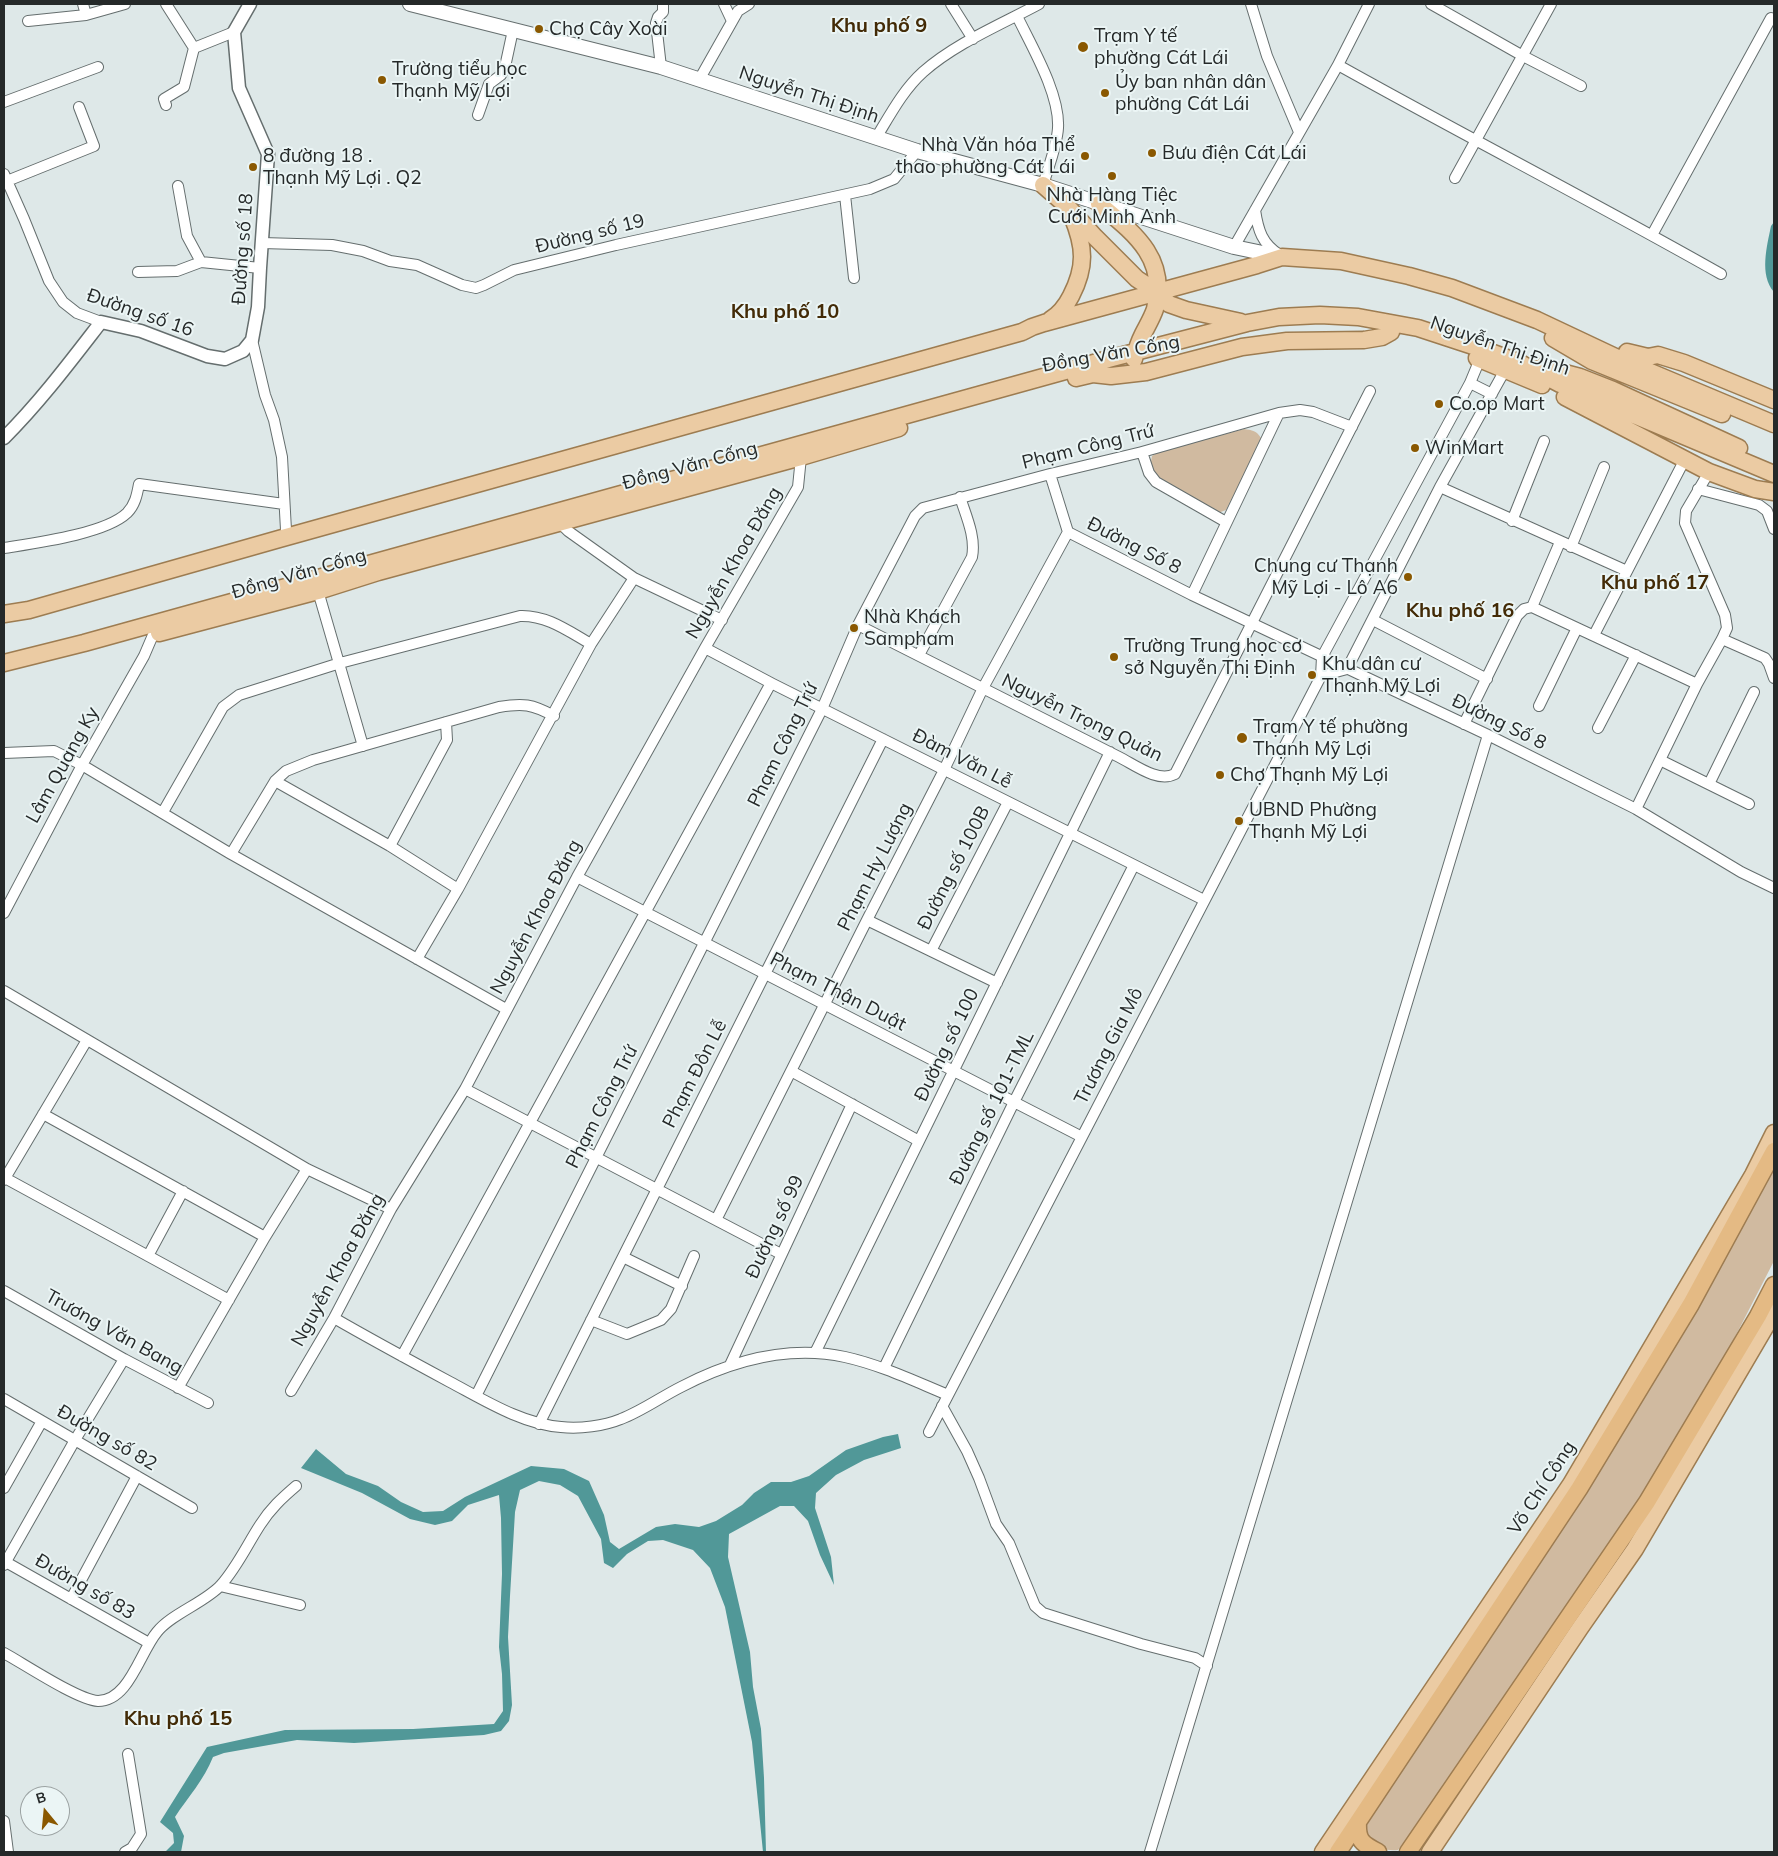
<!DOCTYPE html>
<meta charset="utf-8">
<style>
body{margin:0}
#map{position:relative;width:1778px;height:1856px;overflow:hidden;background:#dee8e8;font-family:Mulish,sans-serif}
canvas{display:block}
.frame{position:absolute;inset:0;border:5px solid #252929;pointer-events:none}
.north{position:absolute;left:20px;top:1786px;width:50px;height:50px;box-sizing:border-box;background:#ebf5f5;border:1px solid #9ca3a3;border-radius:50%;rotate:343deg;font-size:14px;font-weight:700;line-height:20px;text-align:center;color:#252929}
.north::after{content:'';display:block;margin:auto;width:18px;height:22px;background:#8a5801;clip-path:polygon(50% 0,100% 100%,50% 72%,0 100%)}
</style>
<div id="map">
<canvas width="1778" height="1856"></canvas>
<div class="frame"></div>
<div class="north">B</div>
</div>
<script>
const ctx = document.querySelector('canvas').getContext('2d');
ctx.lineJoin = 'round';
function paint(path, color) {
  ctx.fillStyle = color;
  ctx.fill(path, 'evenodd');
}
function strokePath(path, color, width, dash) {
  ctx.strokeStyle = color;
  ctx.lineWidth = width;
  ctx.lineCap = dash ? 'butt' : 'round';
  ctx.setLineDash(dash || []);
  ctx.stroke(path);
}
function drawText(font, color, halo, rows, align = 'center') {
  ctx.font = font + ' Mulish,sans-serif';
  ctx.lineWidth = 4;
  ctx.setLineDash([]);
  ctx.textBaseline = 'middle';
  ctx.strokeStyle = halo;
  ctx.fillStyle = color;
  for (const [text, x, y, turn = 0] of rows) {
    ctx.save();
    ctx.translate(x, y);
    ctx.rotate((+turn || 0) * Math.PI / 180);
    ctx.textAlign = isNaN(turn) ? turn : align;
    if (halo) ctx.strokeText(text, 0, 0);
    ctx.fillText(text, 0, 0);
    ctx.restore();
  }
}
const green = new Path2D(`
 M1244 429C1252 430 1257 431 1261 438L1260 444 1226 510 1215 514 1156 484 1150 467 1152 456 1158 452Z
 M1774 1161V1261L1702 1401 1631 1518 1422 1821 1398 1850C1377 1852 1370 1841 1361 1825Z`);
const water = new Path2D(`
 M1774 222V292C1759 275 1767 246 1771 226Z
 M898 1434 901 1448 864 1460 836 1475 816 1493 815 1508 831 1557 834 1585 820 1555 808 1521 794 1506H780L729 1534 728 1557 750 1652 753 1687 761 1729 764 1778 766 1852H763L752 1742 725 1607 710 1568 693 1550 663 1540 648 1541 627 1554 613 1568 604 1563 601 1539 578 1496 560 1485 539 1481 520 1490 515 1512 510 1596 508 1637 512 1705 509 1721 501 1731 484 1735 354 1743 297 1740 224 1753 213 1757C204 1780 188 1797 175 1817L184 1836 181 1852H165L174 1843 173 1833 160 1822 207 1747 285 1730 413 1729 494 1724 503 1711 502 1674 499 1647 502 1574 501 1518 499 1495 468 1505 452 1521 435 1525 410 1519 362 1493 301 1468 316 1449 346 1474 378 1486 401 1502 423 1512 443 1511 465 1497 531 1466 564 1469 589 1481 604 1515 610 1542 619 1549 656 1527 675 1524 699 1527 716 1521 742 1505 754 1493 771 1482H791L809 1476 846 1450 883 1437Z`);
const minor = new Path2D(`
 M83 4 86 15 125 4
 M166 4 194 48
 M724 4 732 21
 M951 4 973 39
 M1251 4 1267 56 1299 132
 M1431 4 1523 56 1581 86
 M1017 16C1032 47 1060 94 1058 128 1057 146 1048 168 1043 185
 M28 21 86 15
 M1338 65C1465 136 1594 202 1721 274
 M661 67 656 23 658 17 663 12V4
 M699 80 738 11 749 4
 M4 102 98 67
 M166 105 164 99 184 87 194 48 234 32
 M478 115 489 84 501 75 505 67 513 30
 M876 138C890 115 903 90 923 72 956 43 1000 25 1039 4
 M4 174 24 219 49 281 63 302 77 313 101 322
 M1455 178 1551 4
 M7 181 94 146 79 107
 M178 186 187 236 201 262 260 268
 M845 195 854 278
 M1255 210C1258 230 1262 244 1280 255
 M1652 235 1771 18
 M262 243 332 245 363 251 390 261 417 265 462 285 476 288 484 285 514 270 616 245 870 189 894 179 917 151
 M1234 247 1338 65 1369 4
 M138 272 177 271 201 262
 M252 340 265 395 274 420 282 457 286 530
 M1470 383 1492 394
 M1142 452 1149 473 1156 482 1226 522
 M1050 474 1068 532
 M1440 487 1627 571
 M1698 489 1759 505 1767 511 1774 529
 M1512 521 1544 441
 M560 523 568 531 634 578 722 620
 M1068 532 1192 595 1488 735 1636 809 1741 872 1774 888
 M1571 547 1604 467
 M4 548C35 543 105 534 127 513 135 505 137 495 139 484L284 504
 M318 591 363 746
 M1192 595 1279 413
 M1532 607 1560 542
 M1373 620 1487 679
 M858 625 1119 757C1135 765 1158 783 1175 774L1370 391
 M1594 635 1685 459
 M1722 639 1765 658 1769 664 1774 678
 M705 648 771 683 1204 900
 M919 655 972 557C976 537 966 516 960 497
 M1321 676 1347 669 1440 487 1505 370
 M1539 706 1577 628
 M1464 724 1517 616 1524 609 1532 607 1697 684
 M1598 728 1636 655
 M4 753 54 751 82 765 231 854 506 1009
 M1660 760 1749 804
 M275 781 390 846 458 889
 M1709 784 1754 692
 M1636 809 1697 684 1722 639 1727 628 1725 615 1685 523 1686 511 1709 472
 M163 812 223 707 239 695 340 663 520 616C547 615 568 631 591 644
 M390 846 447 740 446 722
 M231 854 275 781 286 771 313 760 499 707C523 703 532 704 554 716
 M577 877 1082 1137
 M4 913 82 765 144 656 153 635
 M867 920 997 983
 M931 951 1008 802
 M417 959 458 889 591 644 634 578
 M4 991 307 1169 391 1209
 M791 1071 919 1141
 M465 1089 781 1254
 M43 1114 265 1237
 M5 1178 229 1300
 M4 1180 87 1040
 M716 1220 867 920 944 770 983 688 1068 532
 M148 1256 183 1191
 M623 1257 682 1286
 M4 1291 124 1359 208 1403
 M334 1318C372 1340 411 1361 450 1382 484 1400 522 1424 561 1427 580 1429 604 1426 621 1419 642 1411 661 1397 681 1387 731 1361 789 1345 845 1357 881 1365 914 1381 948 1395
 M591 1320 627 1334 661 1320 671 1309 694 1256
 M815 1353 1110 752
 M402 1356 771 683
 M730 1365 852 1104
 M884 1368 1014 1102 1134 865
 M178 1388 265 1237 307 1169
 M291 1391 334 1318 391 1209 465 1089 577 877 705 648 798 487 801 457
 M476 1396 822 709 858 625 915 516 923 508 1050 474 1142 452 1279 413 1300 410 1313 412 1352 427
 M4 1399 192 1508
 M942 1406 967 1451 979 1478 996 1524 1009 1543 1035 1606 1043 1613 1141 1644 1195 1658 1207 1666
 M539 1424 883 739
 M929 1432 1321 676 1322 657 1470 383 1480 359
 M4 1488 42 1421
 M4 1561 149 1643
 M4 1565 75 1440 124 1359
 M220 1586 300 1605
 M71 1599 137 1476
 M4 1653C24 1664 78 1700 98 1701 129 1701 140 1652 157 1632 171 1614 206 1602 221 1585 237 1567 247 1545 260 1525 270 1509 282 1498 296 1486
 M4 1821 8 1852
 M125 1852 132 1848 141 1834 128 1754
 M1150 1852 1488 735`);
const tertiary = new Path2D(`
 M4 438C40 402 70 362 101 322L141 331 207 356 225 359 243 351 252 340 258 307 260 268 268 154 239 88 234 32 250 4`);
const secondary = new Path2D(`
 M410 4 661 67 917 151 1043 185 1234 247 1282 257`);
const primary = new Path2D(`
 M1043 185 1068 207 1095 237 1137 279 1157 292 1169 304 1186 310 1241 322
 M1099 204C1134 233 1168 258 1155 309 1152 318 1147 326 1143 334 1139 342 1136 351 1134 359
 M1050 320C1060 314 1066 306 1071 296 1086 267 1085 247 1072 216
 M1553 338 1592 361 1722 414
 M1627 352 1648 357 1658 355 1684 363 1774 400
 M1477 358 1542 385
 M1542 367 1580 377 1613 390 1739 448
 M1076 378 1093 374 1111 376 1146 372 1242 347 1287 341 1364 340 1382 337 1391 332
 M1565 397 1709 472 1755 489 1774 492
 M4 614 29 610 279 539 1022 332 1032 327 1044 323 1257 265 1282 257 1341 261 1409 276 1452 288 1537 320 1624 361 1774 424
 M159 633 318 591 378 572 801 457 899 428
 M4 663 84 643 1112 358 1247 323 1279 317 1320 315 1358 317 1418 328 1485 350 1520 363 1560 384 1774 474
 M1323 1852 1571 1484 1753 1175 1774 1133
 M1430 1852 1580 1628 1635 1549 1774 1312`);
const trunk = new Path2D(`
 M1358 1822C1357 1840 1362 1844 1378 1852
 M1338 1852 1579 1489 1691 1304 1774 1151
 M1408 1852 1647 1502 1758 1316 1774 1285`);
const markers = [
 [539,29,5,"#8a5801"],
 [1083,47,6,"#8a5801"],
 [382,80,5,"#8a5801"],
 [1105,93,5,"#8a5801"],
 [1152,153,5,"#8a5801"],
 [1085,156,5,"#8a5801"],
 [253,167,5,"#8a5801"],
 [1112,176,5,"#8a5801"],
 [1439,404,5,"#8a5801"],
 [1415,448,5,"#8a5801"],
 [1408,577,5,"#8a5801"],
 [854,628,5,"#8a5801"],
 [1114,657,5,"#8a5801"],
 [1312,675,5,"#8a5801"],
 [1242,738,6,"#8a5801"],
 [1220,775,5,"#8a5801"],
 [1239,821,5,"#8a5801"]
];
const poiNames = [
 ["Chợ Cây Xoài",549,29],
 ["Trạm Y tế",1094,36],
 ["phường Cát Lái",1094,58],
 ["Trường tiểu học",392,69],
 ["Thạnh Mỹ Lợi",392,91],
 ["Ủy ban nhân dân",1115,82],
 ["phường Cát Lái",1115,104],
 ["Nhà Văn hóa Thể",1075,145,"right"],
 ["thao phường Cát Lái",1075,167,"right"],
 ["Bưu điện Cát Lái",1162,153],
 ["8 đường 18 .",263,156],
 ["Thạnh Mỹ Lợi . Q2",263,178],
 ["Nhà Hàng Tiệc",1112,195,"center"],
 ["Cưới Minh Anh",1112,217,"center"],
 ["Co.op Mart",1449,404],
 ["WinMart",1425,448],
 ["Chung cư Thạnh",1398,566,"right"],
 ["Mỹ Lợi - Lô A6",1398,588,"right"],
 ["Nhà Khách",864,617],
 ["Sampham",864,639],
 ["Trường Trung học cơ",1124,646],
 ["sở Nguyễn Thị Định",1124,668],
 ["Khu dân cư",1322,664],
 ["Thạnh Mỹ Lợi",1322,686],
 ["Trạm Y tế phường",1253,727],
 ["Thạnh Mỹ Lợi",1253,749],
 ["Chợ Thạnh Mỹ Lợi",1230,775],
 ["UBND Phường",1249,810],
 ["Thạnh Mỹ Lợi",1249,832]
];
const streetNames = [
 ["Nguyễn Thị Định",809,95,18],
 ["Đường số 19",590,234,-14],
 ["Đường số 18",243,249,-86],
 ["Đường số 16",140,313,19],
 ["Nguyễn Thị Định",1500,346,19],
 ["Đồng Văn Cống",1111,354,-10],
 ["Phạm Công Trứ",1088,447,-14],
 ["Đồng Văn Cống",690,466,-15],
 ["Đường Số 8",1134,546,27],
 ["Nguyễn Khoa Đăng",734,563,-60],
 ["Đồng Văn Cống",299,574,-16],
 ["Nguyễn Trọng Quản",1082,718,26],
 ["Đường Số 8",1499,722,26],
 ["Phạm Công Trứ",783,745,-64],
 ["Đàm Văn Lễ",962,759,27],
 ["Lâm Quang Ky",63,765,-61],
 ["Phạm Hy Lượng",875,867,-63],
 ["Đường số 100B",954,868,-63],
 ["Nguyễn Khoa Đăng",536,917,-62],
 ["Phạm Thận Duật",838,992,27],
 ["Đường số 100",947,1045,-64],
 ["Trương Gia Mô",1109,1046,-63],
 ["Phạm Đôn Lễ",695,1074,-63],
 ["Phạm Công Trứ",602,1107,-63],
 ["Đường số 101-TML",992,1108,-64],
 ["Đường số 99",775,1227,-65],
 ["Nguyễn Khoa Đăng",338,1270,-61],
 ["Trương Văn Bang",114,1332,29],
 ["Đường số 82",107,1438,30],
 ["Võ Chí Công",1542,1488,-57],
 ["Đường số 83",85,1587,30]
];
const neighbourhoodNames = [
 ["Khu phố 9",879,26],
 ["Khu phố 10",785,312],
 ["Khu phố 17",1655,583],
 ["Khu phố 16",1460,611],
 ["Khu phố 15",178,1719]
];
paint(green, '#d0baa0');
paint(water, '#519898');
strokePath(minor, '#656e6e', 12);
strokePath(tertiary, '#656e6e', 15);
strokePath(secondary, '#656e6e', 16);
strokePath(primary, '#9d7c51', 19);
strokePath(trunk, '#9d7c51', 19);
strokePath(minor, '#fff', 10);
strokePath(tertiary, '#fff', 12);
strokePath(secondary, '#fff', 14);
strokePath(primary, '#ebcba3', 16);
strokePath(trunk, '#e4ba84', 16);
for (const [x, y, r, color] of markers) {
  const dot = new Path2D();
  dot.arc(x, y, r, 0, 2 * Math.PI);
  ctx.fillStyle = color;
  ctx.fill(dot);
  strokePath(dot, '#ebf5f5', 2);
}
drawText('19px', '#252929', '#ebf5f5', poiNames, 'left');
drawText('19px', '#252929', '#ebf5f5', streetNames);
drawText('bold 20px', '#432b07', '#ebf5f5', neighbourhoodNames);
</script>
